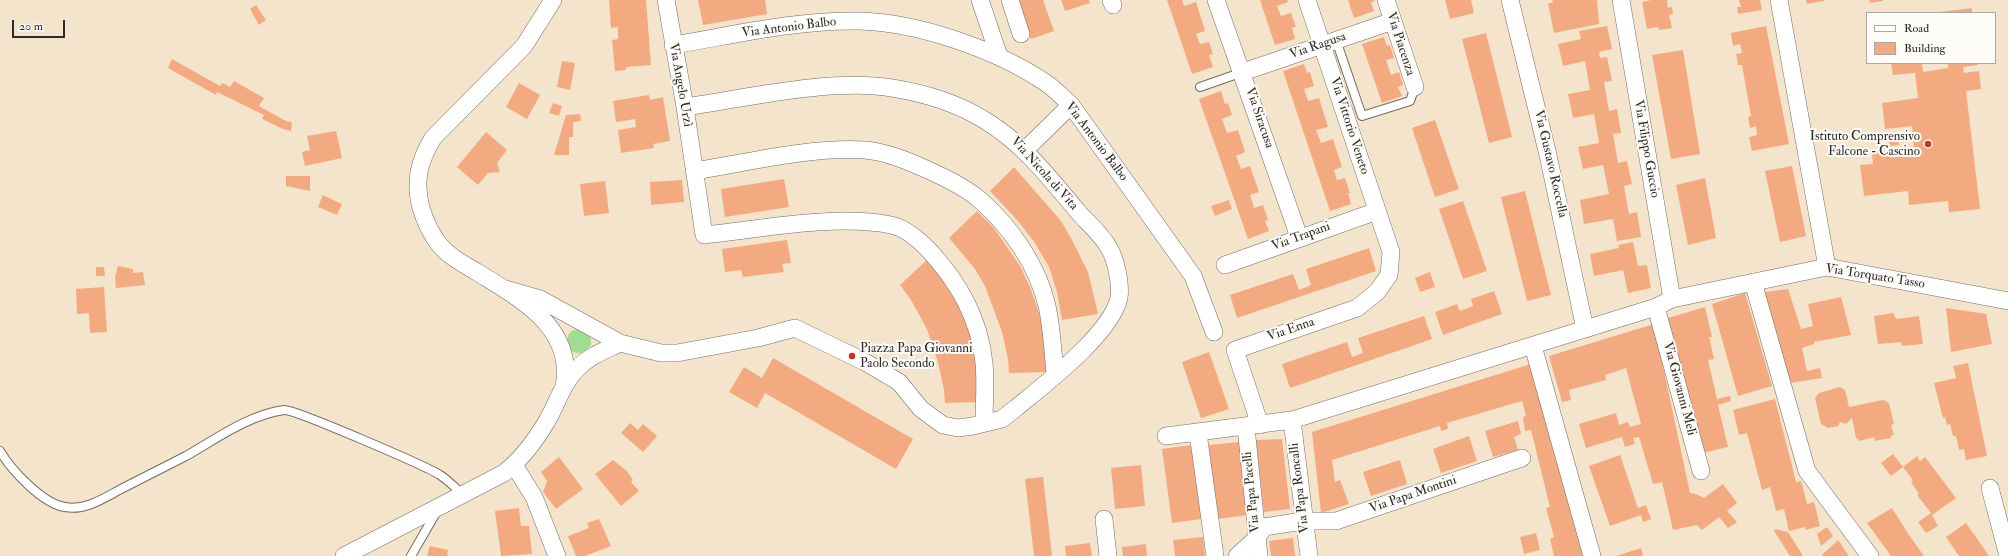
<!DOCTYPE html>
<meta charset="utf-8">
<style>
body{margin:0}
#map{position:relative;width:2008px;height:556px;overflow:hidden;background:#f5e4cc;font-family:"IM FELL Double Pica",serif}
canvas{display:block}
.legend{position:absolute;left:1866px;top:12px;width:130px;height:52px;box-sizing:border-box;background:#fdfcf7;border:1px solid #a9a8a5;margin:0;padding:5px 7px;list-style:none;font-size:12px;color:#2b2b2b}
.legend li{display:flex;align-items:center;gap:8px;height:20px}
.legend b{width:20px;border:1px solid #a9a8a5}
.scale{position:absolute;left:12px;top:20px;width:53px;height:18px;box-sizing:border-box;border:2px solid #2b2b2b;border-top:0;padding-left:5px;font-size:12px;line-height:14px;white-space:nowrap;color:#2b2b2b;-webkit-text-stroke:3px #fdfcf7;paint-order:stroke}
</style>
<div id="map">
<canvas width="2008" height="556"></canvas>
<ul class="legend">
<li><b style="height:5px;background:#fff"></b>Road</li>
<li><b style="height:11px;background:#f4aa81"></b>Building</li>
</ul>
<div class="scale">20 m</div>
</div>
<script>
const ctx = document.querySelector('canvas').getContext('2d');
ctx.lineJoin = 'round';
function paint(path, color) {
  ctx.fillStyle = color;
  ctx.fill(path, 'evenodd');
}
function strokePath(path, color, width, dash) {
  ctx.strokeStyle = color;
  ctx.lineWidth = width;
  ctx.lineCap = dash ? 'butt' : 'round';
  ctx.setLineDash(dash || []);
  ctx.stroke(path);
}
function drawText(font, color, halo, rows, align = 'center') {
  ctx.font = font + ' "IM FELL Double Pica",serif';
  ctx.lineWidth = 4;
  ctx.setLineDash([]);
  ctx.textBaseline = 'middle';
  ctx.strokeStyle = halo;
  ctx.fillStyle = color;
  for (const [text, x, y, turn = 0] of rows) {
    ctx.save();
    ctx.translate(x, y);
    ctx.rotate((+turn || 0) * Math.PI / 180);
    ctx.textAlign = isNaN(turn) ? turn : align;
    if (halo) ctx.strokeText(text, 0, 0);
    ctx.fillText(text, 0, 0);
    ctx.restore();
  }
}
const green = new Path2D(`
 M567 341a12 12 0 1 1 24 0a12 12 0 1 1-24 0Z`);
const building = new Path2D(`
 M609 0H646L651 65 626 67V70L615 71 612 40 618 39V27L611 28Z
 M698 0H765L767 14 703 25Z
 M1018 0H1043L1054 31 1031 39Z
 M1061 0H1089L1090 3 1065 11Z
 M1167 0H1182L1184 6 1196 2 1205 31 1196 34 1200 44 1209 42 1213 54 1209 55 1213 67 1192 74Z
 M1260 0H1287L1288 2 1277 6 1281 16 1291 13 1296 27 1292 28 1295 39 1275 45Z
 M1348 0H1375L1371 3 1374 11 1354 18Z
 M1445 0H1471L1474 13 1450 19Z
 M1552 0H1597L1599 24 1554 33 1548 3H1553Z
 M1651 0H1667L1668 8 1672 7 1673 14 1669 15 1672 28 1659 30 1658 27 1647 29 1642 2Z
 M1739 0H1760L1762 10 1738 14 1737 7H1741Z
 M1806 0H1824V1L1807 4Z
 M1869 0H1883V1L1870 3Z
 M256 5 266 20 259 25 250 9Z
 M1972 8V13H1941L1940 12Z
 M1607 26 1612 49 1599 52 1600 58 1607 57 1612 81 1604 82 1609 111 1617 109 1621 133 1613 134 1618 163 1627 161 1632 184 1624 186 1629 214 1637 212 1641 237 1617 241 1613 219 1584 224 1580 200 1609 194 1603 165 1583 169 1578 147 1599 143 1594 114 1573 118 1568 94 1590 90 1585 61 1563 66 1558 44 1581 39 1579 31Z
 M1766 26 1789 144 1752 151 1749 137 1757 135 1756 126 1750 128 1748 117 1751 116 1742 65H1738L1736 54 1742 53 1740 44 1733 46 1731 33Z
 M1486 33 1512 137 1489 143 1462 39Z
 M1384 37 1387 46 1390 45 1394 58 1386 60 1391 75 1399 72 1403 85 1398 87 1402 96 1382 103 1362 44Z
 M1683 50 1700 154 1671 159 1652 55Z
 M172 59 220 86 222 83 230 87 234 81 264 98 259 106 286 121 292 122 291 131 283 129 262 119 264 115 217 92 216 95 168 68Z
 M562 61 575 63 570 90 557 87Z
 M1891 63H1922L1923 72 1948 68V63H1978V65L1963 67 1964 73 1979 71 1981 89 1966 91 1980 209 1949 212 1948 201 1909 205 1908 191 1864 196 1860 165 1873 164 1872 153 1914 148 1912 126 1885 129 1882 103 1918 98 1915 73 1893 75Z
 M1304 64 1307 73 1310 72 1314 86 1304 89 1308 101 1319 98 1328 127 1316 130 1321 143 1333 139 1342 167 1334 170 1337 180 1345 178 1350 193H1348L1351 204 1330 211 1283 71Z
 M519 83 540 95 527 119 506 107Z
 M1221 91 1225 104 1228 103 1232 115 1222 119 1227 133 1238 130 1245 152 1236 156 1241 169 1250 166 1259 192 1250 195 1254 208 1263 205 1268 220 1265 221 1269 231 1248 239 1199 99Z
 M649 95 650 100 663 97 670 141 653 144 654 148 621 153 618 130 636 127 635 119 616 122 613 101Z
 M553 103 562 106 559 116 549 113Z
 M580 114 581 121 573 122V137H569V155H554L566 115Z
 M1435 120 1459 189 1435 197 1412 128Z
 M336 131 342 158 305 166 302 152 310 150 307 136Z
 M486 132 507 150 497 163 500 172 488 173 478 185 457 167Z
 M1898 133 1899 145 1890 146 1888 134Z
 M1792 166 1806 236 1780 242 1765 171Z
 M1014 167 1061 221 1071 238 1088 272 1098 314 1062 320 1057 292 1049 267 1035 243 1018 221 990 191Z
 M286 176H310V191L286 186Z
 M1705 178 1716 238 1688 245 1676 185Z
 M784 179 789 207 725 217 721 189Z
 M682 180 684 202 651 205 650 182Z
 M605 181 609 213 584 216 580 184Z
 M1525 191 1551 295 1527 301 1501 197Z
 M323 195 342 204 337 215 318 207Z
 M1229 200 1232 209 1215 216 1211 206Z
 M1463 201 1487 271 1463 279 1439 209Z
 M977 211 994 228 1020 266 1030 287 1038 310 1045 339 1047 372 1009 373 1008 359 1002 332 985 286 975 269 949 238Z
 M787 240 791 263 782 264 784 272 743 277 741 270 725 272 722 249Z
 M1633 242 1638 266 1647 265 1651 288 1628 293 1623 270 1594 276 1590 254 1619 248 1618 245Z
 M1369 248 1376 271 1237 318 1230 295 1293 274 1299 290 1311 285 1306 269Z
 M928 259 956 297 975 341 983 402 945 403 944 390 938 362 927 329 911 300 900 285Z
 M118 266 133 269V273L143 272 145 285 116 288 115 277Z
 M96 267H104L105 276H96Z
 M1430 272 1435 287 1420 292 1415 278Z
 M104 287 107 332 90 333 89 313 77 314 76 289Z
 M1788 289 1801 329 1813 326 1808 304 1841 297 1851 335 1814 342V344L1802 348 1807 371 1820 368 1822 378 1790 383 1765 292Z
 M1494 291 1502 314 1443 335 1435 312 1457 304 1460 311 1473 306 1471 299Z
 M1745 293 1772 386 1738 396 1712 304Z
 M1705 307 1712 337H1709L1714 359 1708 360 1717 399 1730 396 1731 401 1718 405 1728 447 1698 454 1668 318Z
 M1946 308 1986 314 1992 344 1951 352Z
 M1894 313V316L1897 319 1919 316 1923 344 1902 346 1901 342 1878 344 1874 316Z
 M1424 316 1432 339 1290 388 1282 364 1347 342 1352 357 1363 353 1358 338Z
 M1654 324 1690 493 1696 494 1704 498 1723 484 1737 503 1727 511 1737 522 1728 528 1719 517 1702 530 1697 525 1673 530 1662 482 1653 484 1639 437 1633 438 1635 444 1625 447 1622 437 1586 448 1579 424 1616 413 1619 425 1628 422 1630 427 1641 424 1626 368 1605 375 1606 380 1569 390 1571 400 1562 402 1549 356Z
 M1209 352 1229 409 1201 418 1182 362Z
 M773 358 913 439 896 469 765 393 757 408 729 392 744 367 762 378Z
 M1534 363 1586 556H1554L1550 539 1554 537 1546 508 1550 507 1531 430 1525 431 1523 417 1526 416 1522 401 1447 423 1448 429 1441 431 1440 426 1332 460 1335 482 1340 480 1349 504 1321 513 1312 432Z
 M1968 363 1987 456 1966 460 1964 449 1959 450 1956 436H1953L1950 424 1947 425 1945 417 1943 418 1934 383 1956 378 1953 366Z
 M1840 387 1845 390 1849 407 1883 400 1889 403 1894 424 1891 425 1894 435H1891V438L1875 441 1874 437 1860 441 1856 438 1852 418 1846 424 1840 422 1838 426 1828 428 1821 424 1815 398 1819 393Z
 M1775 399 1796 482 1801 481 1807 504 1814 502 1820 526 1805 530V527L1789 531 1784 509 1776 511 1770 487 1762 490 1747 433 1739 435 1733 410Z
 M1518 421 1521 434 1514 437 1518 450 1493 457 1485 431Z
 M630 423 638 430 643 424 657 436 643 452 621 433Z
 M1469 436 1477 461 1441 473 1433 449Z
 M1282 439 1290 509 1264 512 1256 440Z
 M1239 442 1248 515 1217 519 1208 445Z
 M1191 445 1201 519 1172 523 1162 449Z
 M1893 454 1903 467 1891 476 1881 463Z
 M1620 455 1638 508 1646 505 1651 519 1643 522 1641 515 1610 526 1589 466Z
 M1917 456 1920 461 1925 457 1956 498 1932 515 1938 526 1926 533 1918 522 1931 513 1917 495 1919 494 1911 482 1913 480 1903 467Z
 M559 457 583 489 556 509 543 492 547 481 541 472Z
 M613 460 627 471 633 480 631 482 639 491 621 506 595 474Z
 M1400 460 1407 484 1371 496 1363 472Z
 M1141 465 1145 506 1115 509 1111 468Z
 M1043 477 1052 556H1034L1025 479Z
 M519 508 521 526H529L532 554 501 556 495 511Z
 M1892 508 1907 532 1924 556H1891L1867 523Z
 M599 519 611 546 585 556H576L568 536 589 528 587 523Z
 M1966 523 1989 556H1959L1946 537Z
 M1827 527 1833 536 1821 546 1817 534Z
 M1776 529 1788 532 1803 556H1790L1774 531Z
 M1536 533 1540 550 1524 554 1520 537Z
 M1203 537 1205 556H1175L1173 540Z
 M1293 538 1295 556H1271L1269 541Z
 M1838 540 1849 556H1821Z
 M1090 543 1092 556H1066L1065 546Z
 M1146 544 1147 556H1123L1122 547Z
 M430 546 448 550 447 556H427Z
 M1641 548 1643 556H1616Z`);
const lane = new Path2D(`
 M1336 40 1362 116 1410 101 1415 87
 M1200 87 1243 72
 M0 451C11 470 43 504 65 507 85 511 104 498 121 489 143 478 164 467 186 456 216 439 248 415 284 410 294 409 426 466 440 475 448 480 455 488 463 494
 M411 556 437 511`);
const street = new Path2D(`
 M553 0 524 46 433 138C419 161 414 181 421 208 425 221 430 232 438 243 448 256 463 264 477 272 520 299 575 327 564 387
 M666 0 685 107 704 235C762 229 835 214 891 225 920 231 953 277 966 302 975 320 982 342 984 363 986 382 984 404 984 423
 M980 0 999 56
 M1010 0 1021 34
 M1111 0 1113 5
 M1216 0 1299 237
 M1386 0 1415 87
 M1510 0 1548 155 1585 329
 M1621 0 1672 299
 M1779 0 1827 267
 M673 45C734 35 796 20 858 21 918 22 997 50 1046 83 1055 89 1063 98 1071 105L1193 276 1214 332
 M1243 72 1393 21
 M1025 150 1071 105
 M694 171C750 162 808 147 865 150 887 152 908 161 928 170 946 178 965 187 980 200 1011 227 1038 266 1047 306 1052 329 1053 352 1055 375
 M1225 265 1377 211
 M1753 282 1807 471 1870 556
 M505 289 540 299 620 343 661 353H677L758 338 795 328 865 362 899 382 921 409 943 425 958 428 973 426 1002 419 1016 408C1045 384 1111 334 1119 298 1121 285 1116 259 1109 248 1102 235 1089 224 1079 213 1051 180 1025 145 986 121 959 104 924 93 892 88 832 78 746 98 685 107
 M1656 307 1701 471
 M1533 346 1592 556
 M1292 420 1309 556
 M1260 425 1235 350 1357 308 1377 292 1389 275 1391 252 1307 0
 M1246 427 1259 556
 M1198 433 1215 556
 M1166 436 1292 420 1656 307 1672 299 1827 267 2008 301
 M514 465 534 497 557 556
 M1990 488 2008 556
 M1104 519 1108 556
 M344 556 504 473C522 459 535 441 547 421 557 404 563 382 578 368 589 356 606 350 620 343
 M1237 556 1257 538 1264 527 1303 521H1336L1522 458`);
const markers = [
 [1928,144,4,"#c8321e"],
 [852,356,4,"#c8321e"]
];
const streetNames = [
 ["Via Antonio Balbo",789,28,-7],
 ["Via Piacenza",1400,44,72],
 ["Via Ragusa",1318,46,-19],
 ["Via Angelo Urzì",680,85,80],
 ["Via Siracusa",1259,118,71],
 ["Via Vittorio Veneto",1349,126,72],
 ["Via Antonio Balbo",1096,142,53],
 ["Via Filippo Guccio",1646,149,80],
 ["Via Gustavo Roccella",1550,164,77],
 ["Via Nicola di Vita",1044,174,48],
 ["Via Trapani",1301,237,-20],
 ["Via Torquato Tasso",1875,277,9],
 ["Via Enna",1291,330,-19],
 ["Via Giovanni Meli",1679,389,75],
 ["Via Papa Roncalli",1300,488,-97],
 ["Via Papa Pacelli",1252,492,-96],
 ["Via Papa Montini",1413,495,-19]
];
const poiNames = [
 ["Istituto Comprensivo",1920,137],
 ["Falcone - Cascino",1920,152],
 ["Piazza Papa Giovanni",860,349,"left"],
 ["Paolo Secondo",860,364,"left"]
];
paint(green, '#a0dd91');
paint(building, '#f4aa81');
strokePath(lane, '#726c63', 10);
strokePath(street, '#726c63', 18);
strokePath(lane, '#fff', 8);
strokePath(street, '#fff', 17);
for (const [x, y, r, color] of markers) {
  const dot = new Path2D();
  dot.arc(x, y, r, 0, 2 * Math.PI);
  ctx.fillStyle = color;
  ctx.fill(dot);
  strokePath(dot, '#fdfcf7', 1.5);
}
drawText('13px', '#2b2b2b', '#fdfcf7', streetNames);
drawText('13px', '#2b2b2b', '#fdfcf7', poiNames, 'right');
</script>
